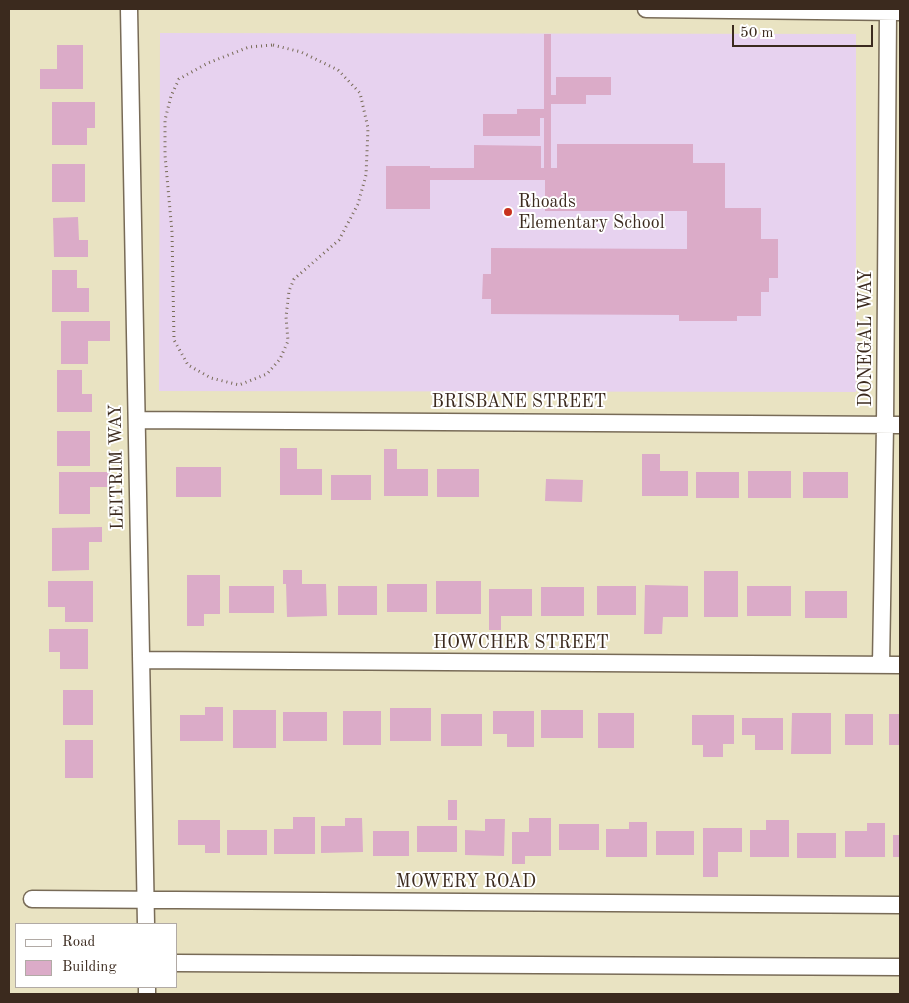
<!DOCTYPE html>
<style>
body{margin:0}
#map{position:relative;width:909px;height:1003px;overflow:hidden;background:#e9e3c2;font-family:"Old Standard TT",serif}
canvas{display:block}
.frame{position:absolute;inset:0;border:10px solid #3b2a1e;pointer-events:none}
.legend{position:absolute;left:15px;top:923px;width:162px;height:65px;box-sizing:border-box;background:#fff;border:1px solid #b1aaa5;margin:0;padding:6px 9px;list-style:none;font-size:15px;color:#3b2a1e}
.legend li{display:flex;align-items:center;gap:10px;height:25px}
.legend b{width:25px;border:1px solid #b1aaa5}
.scale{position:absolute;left:732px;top:25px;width:141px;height:22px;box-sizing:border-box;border:2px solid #3b2a1e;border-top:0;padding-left:6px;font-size:15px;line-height:18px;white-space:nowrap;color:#3b2a1e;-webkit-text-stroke:4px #fff;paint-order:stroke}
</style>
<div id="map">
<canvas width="909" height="1003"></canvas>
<div class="frame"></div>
<ul class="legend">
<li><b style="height:6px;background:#fff"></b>Road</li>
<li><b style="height:14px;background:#dbabc8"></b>Building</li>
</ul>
<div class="scale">50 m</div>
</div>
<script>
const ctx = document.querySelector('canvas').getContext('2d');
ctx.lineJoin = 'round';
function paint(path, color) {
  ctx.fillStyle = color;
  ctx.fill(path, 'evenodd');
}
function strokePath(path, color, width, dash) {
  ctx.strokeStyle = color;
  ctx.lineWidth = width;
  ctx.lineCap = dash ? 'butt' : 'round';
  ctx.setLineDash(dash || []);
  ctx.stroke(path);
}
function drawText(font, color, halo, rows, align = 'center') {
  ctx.font = font + ' "Old Standard TT",serif';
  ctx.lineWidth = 4;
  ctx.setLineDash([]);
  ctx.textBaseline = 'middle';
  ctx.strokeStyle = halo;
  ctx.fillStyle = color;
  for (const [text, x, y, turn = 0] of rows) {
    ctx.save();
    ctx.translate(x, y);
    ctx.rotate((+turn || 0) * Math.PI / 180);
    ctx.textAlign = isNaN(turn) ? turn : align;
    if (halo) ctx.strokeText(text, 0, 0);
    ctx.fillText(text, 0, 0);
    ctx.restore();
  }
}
const built = new Path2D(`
 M160 33 856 34V392L159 391Z`);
const building = new Path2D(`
 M544 34H551V95H556V77H611V95H586V104H551V168H557V144H693V163H725V208H761V239H778V278H769V292H761V316H737V321H679V315L491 314V299H482L483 274H491V248L687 249V211H545V180H430V209H386V166H430V168H474V145L541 146V168H544V118H540V136H483V114H517V109H544Z
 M57 45H83V89H40V69H57Z
 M52 102H95V128H87V145H52Z
 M52 164H85V202H52Z
 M78 217 79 240H88V257H54L53 218Z
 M52 270H77V288H89V312H52Z
 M61 321H110V341H88V364H61Z
 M57 370H82V394H92V412H57Z
 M57 431H90V466H57Z
 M280 448H297V469H322V495H280Z
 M384 449H397V469H428V496H384Z
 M642 454H660V471H688V496H642Z
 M176 467H221V497H176Z
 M437 469H479V497H437Z
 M748 471H791V498H748Z
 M59 472H111V487H90V514H59Z
 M696 472H739V498H696Z
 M803 472H848V498H803Z
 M331 475H371V500H331Z
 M546 479 583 480 582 502 545 501Z
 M102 527V542H89V570L52 571V528Z
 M283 570H302V584H326L327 616 287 617 286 584H283Z
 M704 571H738V617H704Z
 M187 575H220V614H204V626H187Z
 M48 581H93V622H65V607H48Z
 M436 581H481V614H436Z
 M387 584H427V612H387Z
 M645 585 688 586V617H663L662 634H644Z
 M229 586H274V613H229Z
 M338 586H377V615H338Z
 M597 586H636V615H597Z
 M747 586H791V616H747Z
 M541 587H584V616H541Z
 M489 589H532V616H501V630H489Z
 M805 591H847V618H805Z
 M49 629H88V669H60V652H49Z
 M63 690H93V725H63Z
 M205 707H223V741H180V715H205Z
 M390 708H431V741H390Z
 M233 710H276V748H233Z
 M541 710H583V738H541Z
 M343 711H381V745H343Z
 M493 711H534V747H507V734H493Z
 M283 712H327V741H283Z
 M598 713H634V748H598Z
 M792 713H831V754H791Z
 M441 714H482V746H441Z
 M845 714H873V745H845Z
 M889 714H900V745H889Z
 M692 715H734V744H723V757H703V745H692Z
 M742 718H783V750H755V735H742Z
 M65 740H93V778H65Z
 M448 800H457V820H448Z
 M293 817H315V854H274V829H293Z
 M345 818H362L363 852 321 853V826H345Z
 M529 818H551V856H525V864H512V832H529Z
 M485 819H505L504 856 465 855V830L485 831Z
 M178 820H220V853H205V845H178Z
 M766 820H789V857H750V830H766Z
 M629 822H647V857H606V829H629Z
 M867 823H885V857H845V831H867Z
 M559 824H599V850H559Z
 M417 826H457V852H417Z
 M703 828H742V852H718V877H703Z
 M227 830H267V855H227Z
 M373 831H409V856H373Z
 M656 831H694V855H656Z
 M797 833H836V858H797Z
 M893 835H900V857H893Z`);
const path = new Path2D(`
 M273 45 301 52 338 70 360 93 368 128 366 175 358 204 339 240 294 279 289 291 286 317 288 341 280 359 267 374 239 385 211 378 188 365 174 340 172 232 165 155V120L171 96 179 79 208 63 249 47Z`);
const minor = new Path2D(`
 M129 9 146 924
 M646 9 900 12
 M137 420 900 425
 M141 660 900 665
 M881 665 885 425 888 12
 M32 899 900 905
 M176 963 900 967
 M147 987V994`);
const markers = [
 [508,212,5,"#c8321e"]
];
const poiNames = [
 ["Rhoads",518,202],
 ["Elementary School",518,223]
];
const streetNames = [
 ["DONEGAL WAY",866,338,-90],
 ["BRISBANE STREET",519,402],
 ["LEITRIM WAY",117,467,-91],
 ["HOWCHER STREET",521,643],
 ["MOWERY ROAD",466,882]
];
paint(built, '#e7d2ef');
paint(building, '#dbabc8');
strokePath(minor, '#786b57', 19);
strokePath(path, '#786b57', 3, [1, 4]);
strokePath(minor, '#fff', 16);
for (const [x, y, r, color] of markers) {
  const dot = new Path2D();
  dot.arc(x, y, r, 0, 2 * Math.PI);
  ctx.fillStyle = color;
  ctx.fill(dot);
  strokePath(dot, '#fff', 2);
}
drawText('18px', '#3b2a1e', '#fff', poiNames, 'left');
drawText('18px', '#3b2a1e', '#fff', streetNames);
</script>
